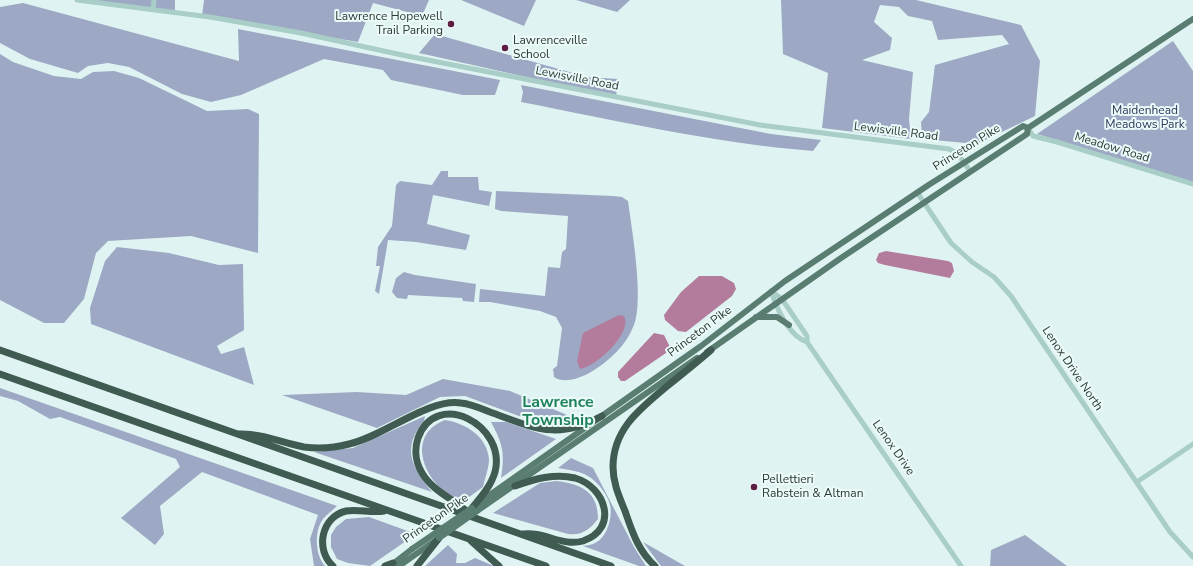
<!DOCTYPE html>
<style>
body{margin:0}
canvas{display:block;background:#dff4f2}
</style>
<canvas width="1193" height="566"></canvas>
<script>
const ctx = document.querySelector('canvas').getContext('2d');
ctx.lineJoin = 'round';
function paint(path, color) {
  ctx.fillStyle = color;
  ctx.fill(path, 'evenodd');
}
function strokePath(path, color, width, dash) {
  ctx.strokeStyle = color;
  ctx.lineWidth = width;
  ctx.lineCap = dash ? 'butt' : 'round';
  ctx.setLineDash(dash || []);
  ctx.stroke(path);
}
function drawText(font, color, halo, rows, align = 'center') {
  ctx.font = font + ' "Nunito Sans",sans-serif';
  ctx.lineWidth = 4;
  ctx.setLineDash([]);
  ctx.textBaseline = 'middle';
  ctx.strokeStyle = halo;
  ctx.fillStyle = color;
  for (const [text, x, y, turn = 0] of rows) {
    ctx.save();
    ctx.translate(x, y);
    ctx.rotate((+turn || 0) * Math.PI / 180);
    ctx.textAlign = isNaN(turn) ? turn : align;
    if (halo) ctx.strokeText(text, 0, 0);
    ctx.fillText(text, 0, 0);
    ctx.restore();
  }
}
const green = new Path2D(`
 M88 0H175V13Z
 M204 0H429L422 16 373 3 358 42 202 16Z
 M461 0H536L524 26Z
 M576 0H630L617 12Z
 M781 0H916L1021 25 1040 61 1035 116 977 144 922 139 921 122 929 112 935 65 1009 44 1002 35 938 40 932 21 908 16 899 7 880 5 874 22 892 38 890 50 862 60 913 72 909 119 911 139 822 128 828 73 783 54Z
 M23 3 239 61 238 29 500 80 495 95H463L391 80 383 70 324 59 241 95 211 102 182 94 129 67 108 63 88 66 78 73 30 59 0 43V7Z
 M435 34 587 77 618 79 616 97 419 53Z
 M1173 41 1193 71V182L1037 134Z
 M0 54 13 62 54 76 81 79 93 72 114 71 139 78 207 111 248 109 259 114 258 253 191 236 108 241 96 253 84 299 64 323H44L0 300Z
 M521 85 771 134 821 140 813 151C715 143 618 121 521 102L523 92Z
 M441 171H448V177H478L479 190 492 192 489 206 433 195 427 224 470 235 466 250 416 242 388 240 379 294 375 291 380 266H376L378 247 392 226 396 185 400 181 432 185Z
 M496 191 613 196 622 197 628 201C632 231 644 299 634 325 626 346 609 361 591 372 581 378 564 384 554 377L553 369 557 366 562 328 556 317 540 311 490 302H479L480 289 545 296 548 267 560 268 562 252 566 249 568 216 501 211 495 209Z
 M117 247 169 253 219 265 243 264 244 330 217 346 221 354 244 347 254 385 91 324 90 308 105 261Z
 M404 272 415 275 476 284 474 302 463 301 462 298 408 295 407 299 397 298 392 292 396 278Z
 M443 379 510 391 579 420 559 425 535 422 465 396 440 397 377 428 282 395 357 392 406 395Z
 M0 388 337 506C333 510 327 514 323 519 314 531 315 555 325 566H314L310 539 318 515 202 472 160 506 164 534 155 545 121 518 180 467 176 459 60 417 50 419 18 401 0 396Z
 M425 416 424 421C401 448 412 468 432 492L314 452 353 448Z
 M445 420C465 423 487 436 489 459 489 468 485 478 483 487L465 500C460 499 454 499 450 496 423 478 406 435 445 420Z
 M491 422H506L556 439 501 478C505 454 503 444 491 422Z
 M571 458 593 468 634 547 646 566H639L583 546C587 545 592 545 595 543 607 538 613 516 610 505 608 495 598 483 591 478 582 471 569 470 558 468Z
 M556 481C581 484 598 491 598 519 590 529 582 536 568 534L493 513 540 483Z
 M369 517 416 534 370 566 348 563 337 559 331 547V535L336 527 346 519Z
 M1025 535 1067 566H990L991 550Z
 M643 542 685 566H661Z
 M448 545 457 554 456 563H465L475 558 494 566H425Z`);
const water = new Path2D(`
 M886 251 948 261 952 263 954 271 950 278 885 265 878 263 876 260 879 253Z
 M699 276H722L734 283 736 289 732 296 686 332 678 331 665 320 664 315 681 292Z
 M619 315 624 316C633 333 596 367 580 369L577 361 583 333Z
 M654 333 664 335 670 347 666 353 625 381H621L618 377V372Z`);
const minor = new Path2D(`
 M77 0 210 17 301 33 402 55 760 125 949 149 957 153 970 171
 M153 10 154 0
 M1028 128 1033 136 1057 142 1193 184
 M917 192 951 243 972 262 994 277 1011 296 1170 532 1193 557
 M771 291C777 309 789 336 807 342L961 566
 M771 291 782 299 807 336V342
 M1137 482 1193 444`);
const major = new Path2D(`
 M756 317H777L789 325
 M707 352 841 258 1027 134 1028 128 1193 19
 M477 504 701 346 785 281 930 184 1023 126 1028 128
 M477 511 697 358
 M390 566 412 549
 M399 566 436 540`);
const highway = new Path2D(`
 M0 350 611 566
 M0 374 546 566
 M239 434C261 433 282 443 304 447 319 449 334 448 349 444 383 437 428 398 461 403 471 404 480 408 490 412 535 428 557 441 602 416
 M515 486C534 479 555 473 575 478 606 487 619 529 583 541 563 547 543 531 523 534
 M471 515C456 500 433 492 422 473 416 463 414 450 418 438 436 388 507 425 495 472 491 486 481 497 472 508
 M471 541 499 566
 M333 566C315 550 321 517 346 511 358 509 371 513 384 511
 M385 566 393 563
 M417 566 439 538
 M655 566C638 551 632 531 625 511 619 496 613 483 613 467 613 429 640 409 666 387 681 375 696 363 711 350`);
const majorBridge = new Path2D(`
 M439 538 477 511
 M412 549 472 508`);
const markers = [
 [451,24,4,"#5e1d42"],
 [505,48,4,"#5e1d42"],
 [754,487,4,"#5e1d42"]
];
const poiNames = [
 ["Lawrence Hopewell",443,17,"right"],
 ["Trail Parking",443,31,"right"],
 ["Lawrenceville",513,41],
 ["School",513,55],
 ["Pellettieri",762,480],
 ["Rabstein & Altman",762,494]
];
const streetNames = [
 ["Lewisville Road",577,79,11],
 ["Lewisville Road",896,132,7],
 ["Princeton Pike",967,148,-32],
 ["Meadow Road",1112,148,17],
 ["Princeton Pike",700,332,-37],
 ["Lenox Drive North",1072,369,56],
 ["Lenox Drive",893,448,55],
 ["Princeton Pike",436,519,-35]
];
const parkNames = [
 ["Maidenhead",1145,111],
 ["Meadows Park",1145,125]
];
const districtNames = [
 ["Lawrence",558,403],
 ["Township",558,421]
];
paint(green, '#9da9c4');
paint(water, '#b37c9d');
strokePath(minor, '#a9cdc7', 5);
strokePath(major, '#5a7d72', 6);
strokePath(highway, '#405b52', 7);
strokePath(majorBridge, '#5a7d72', 6);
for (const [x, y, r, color] of markers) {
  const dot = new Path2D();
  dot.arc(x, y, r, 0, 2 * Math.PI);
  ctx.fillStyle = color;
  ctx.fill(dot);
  strokePath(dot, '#ecfbf9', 1.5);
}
drawText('12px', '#2a3a35', '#ecfbf9', poiNames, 'left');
drawText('12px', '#2a3a35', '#ecfbf9', streetNames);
drawText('12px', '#2c385a', '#ecfbf9', parkNames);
drawText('bold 16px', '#1e8159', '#ecfbf9', districtNames);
</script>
